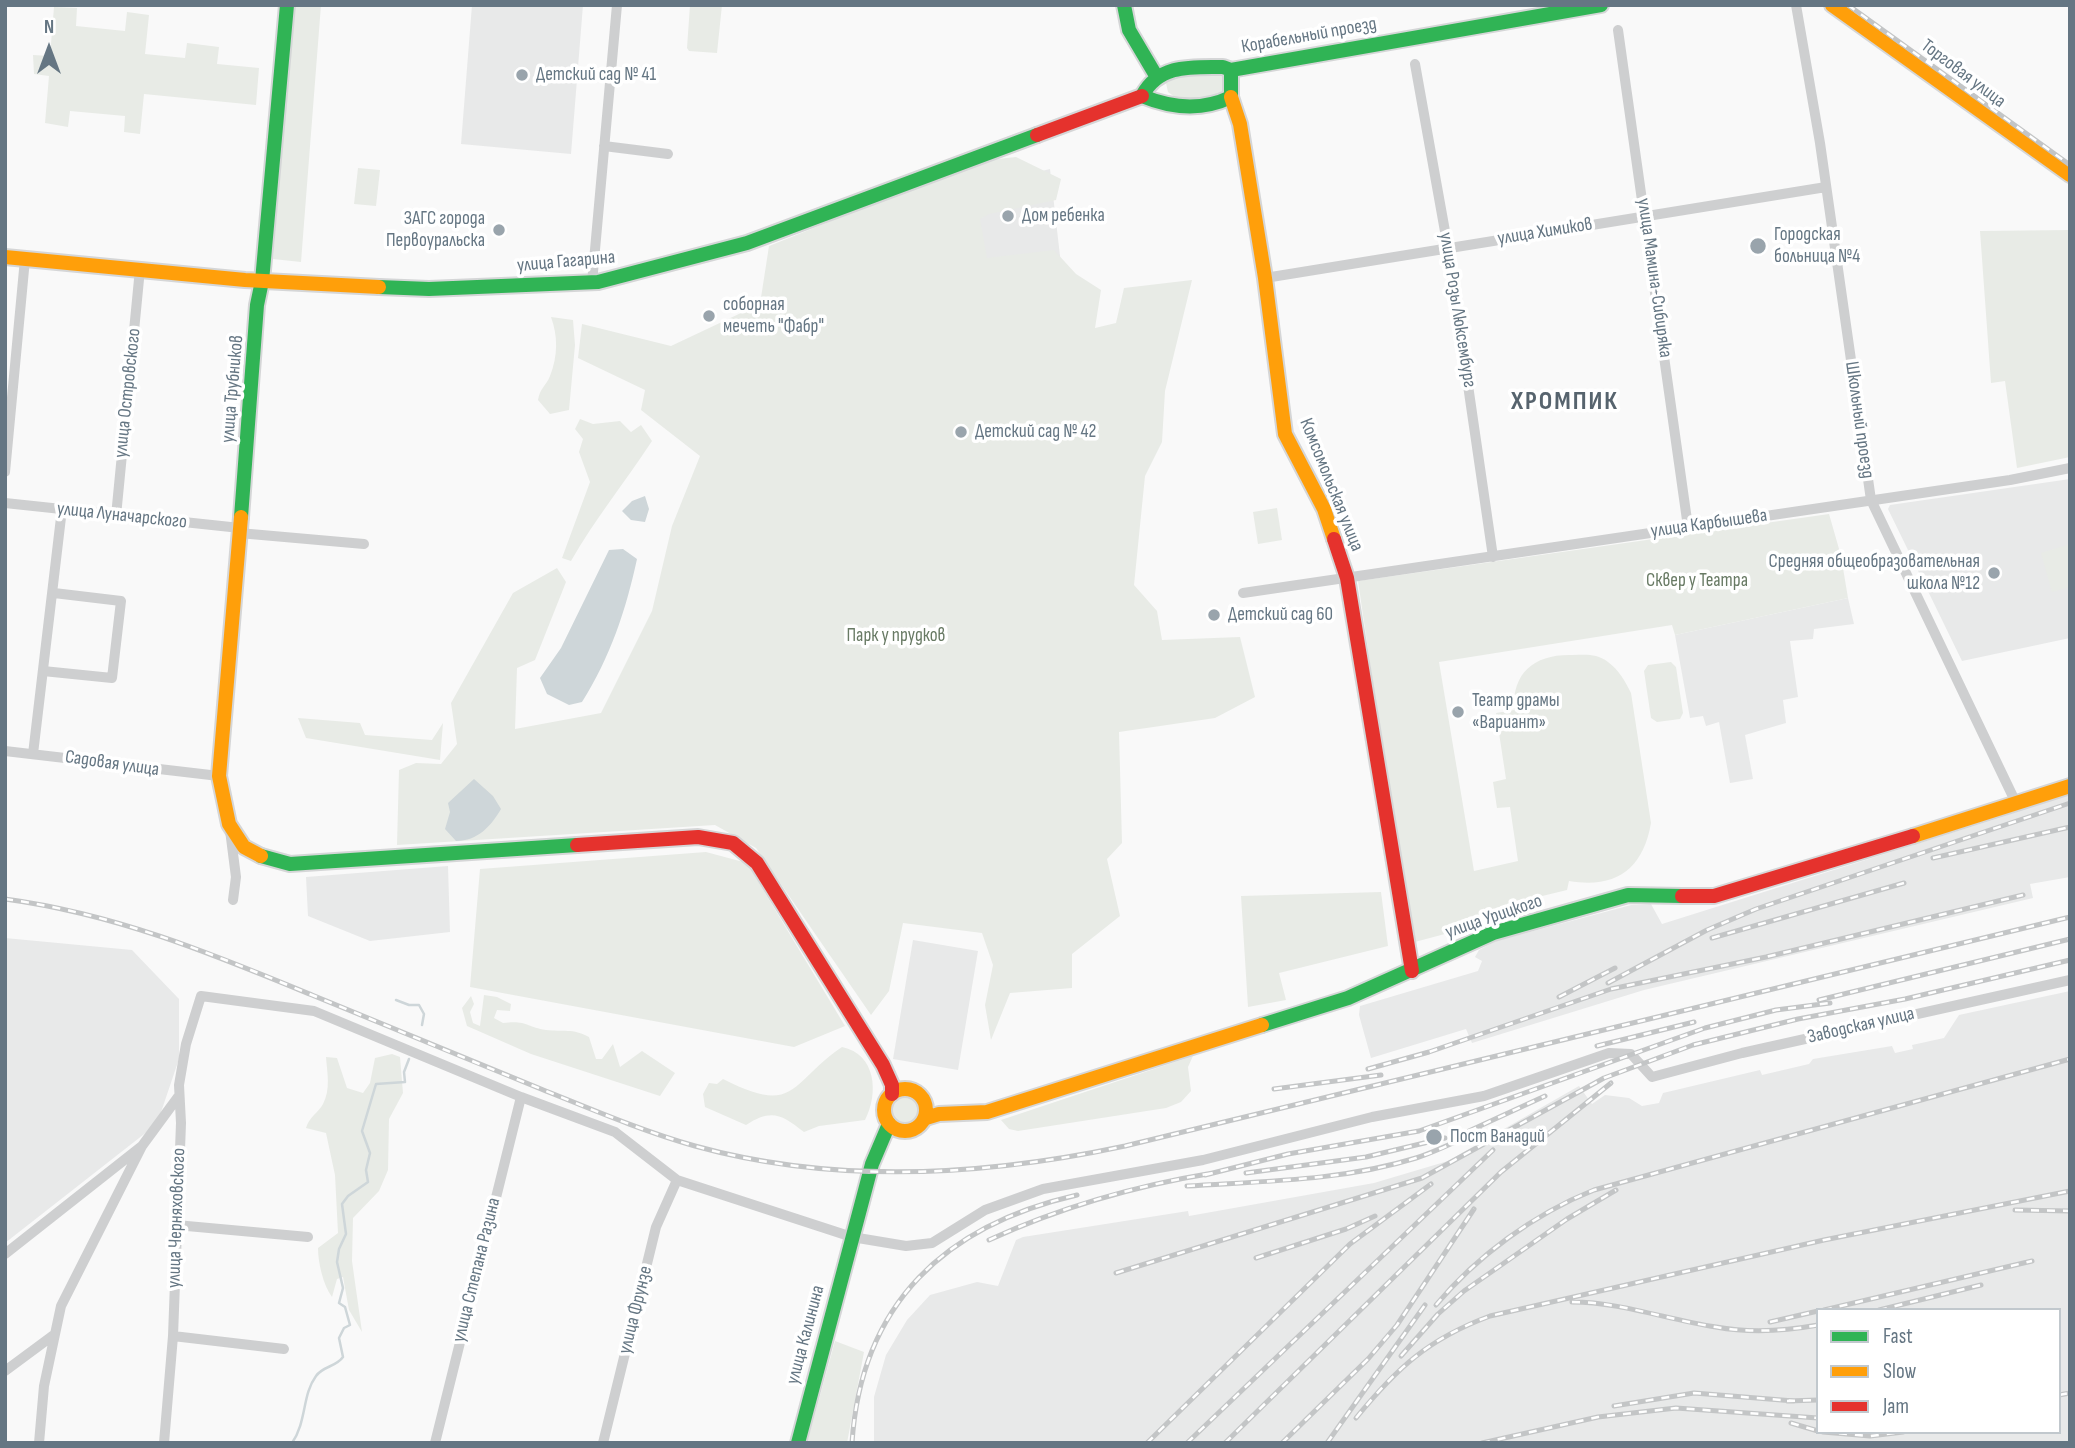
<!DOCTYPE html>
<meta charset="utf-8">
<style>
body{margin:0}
#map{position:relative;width:2075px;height:1448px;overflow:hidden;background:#f9f9f9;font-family:"Sofia Sans Condensed",sans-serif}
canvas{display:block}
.frame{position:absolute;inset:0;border:7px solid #657683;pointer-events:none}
.legend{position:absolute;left:1816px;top:1308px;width:245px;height:126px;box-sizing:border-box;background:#fff;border:2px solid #c1c8cd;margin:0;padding:9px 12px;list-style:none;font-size:21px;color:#657683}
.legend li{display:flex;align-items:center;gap:14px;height:35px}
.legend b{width:35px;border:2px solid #c1c8cd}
.north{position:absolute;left:14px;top:14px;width:70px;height:70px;-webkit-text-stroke:5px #fff;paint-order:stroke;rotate:0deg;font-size:19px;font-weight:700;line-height:28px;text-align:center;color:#657683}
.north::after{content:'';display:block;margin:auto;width:24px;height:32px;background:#657683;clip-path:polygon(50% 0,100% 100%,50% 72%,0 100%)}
</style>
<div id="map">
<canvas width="2075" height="1448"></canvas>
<div class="frame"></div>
<ul class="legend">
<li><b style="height:9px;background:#30b455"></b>Fast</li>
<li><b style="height:9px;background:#ff9f0a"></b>Slow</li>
<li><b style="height:9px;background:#e5322d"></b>Jam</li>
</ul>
<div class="north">N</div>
</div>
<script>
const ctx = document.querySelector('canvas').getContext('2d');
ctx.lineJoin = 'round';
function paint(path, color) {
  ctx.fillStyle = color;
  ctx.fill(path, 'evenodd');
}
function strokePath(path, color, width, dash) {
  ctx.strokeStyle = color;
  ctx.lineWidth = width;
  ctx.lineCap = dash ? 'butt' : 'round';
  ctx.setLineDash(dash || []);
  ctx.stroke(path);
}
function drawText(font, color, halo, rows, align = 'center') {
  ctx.font = font + ' "Sofia Sans Condensed",sans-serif';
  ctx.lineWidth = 7;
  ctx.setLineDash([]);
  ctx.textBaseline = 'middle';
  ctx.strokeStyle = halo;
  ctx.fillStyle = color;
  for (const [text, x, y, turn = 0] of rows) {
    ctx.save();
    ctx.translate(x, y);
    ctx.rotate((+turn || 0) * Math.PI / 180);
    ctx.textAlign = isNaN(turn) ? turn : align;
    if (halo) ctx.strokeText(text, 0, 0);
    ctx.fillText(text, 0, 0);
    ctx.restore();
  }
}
const built = new Path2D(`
 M472 5H583L571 154 461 144Z
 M1050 169 1063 282 970 294 957 192Z
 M2070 479V638L1962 661 1888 509 1890 505Z
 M1848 598 1854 624 1814 629 1813 639 1790 641 1798 697 1783 700 1786 723 1745 735 1753 779 1730 783 1719 722 1706 726 1703 716 1690 718 1675 635Z
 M2070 793V877L2030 884 2033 898 1644 990 1472 1043 1466 1029 1371 1058 1359 1015 1360 1006 1478 971 1482 961 1475 957 1479 950 1496 941 1631 905 1651 904 1662 924 1999 818Z
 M448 866 450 932 370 941 308 916 306 877Z
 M5 938 132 950 179 999V1059L157 1124 5 1243Z
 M913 940 978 951 958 1070 893 1059Z
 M2070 991V1443H874V1397L886 1355 907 1320 930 1295 977 1282 998 1286 1016 1240 1023 1237 1188 1211 1189 1216 1374 1183 1448 1161 1579 1086 1592 1104 1605 1095 1629 1098 1642 1106 1659 1103 1663 1093 1760 1070 1762 1075 1809 1064 1813 1059 1892 1046 1895 1053 1913 1049 1912 1045 1944 1038 1959 1015ZM1818 1310H2059V1432H1818Z`);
const green = new Path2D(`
 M294 5H321L301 262 273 259Z
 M690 5H722L717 53 689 51 687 48Z
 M54 7 77 8 76 26 125 31 127 12 149 15 145 54 185 58 187 43 219 47 217 64 259 68 256 105 144 94 140 134 124 132 125 116 70 111 68 127 45 123 49 76 34 74 33 55 50 56Z
 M1186 72H1217L1227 79 1229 88 1218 101 1179 100 1168 92 1166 83 1168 79Z
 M1016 157 1061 179 1056 200 989 214 980 219 987 258 1054 250 1076 274 1101 290 1095 328 1116 323 1124 288 1192 280 1165 391 1162 442 1145 476 1134 585 1157 611 1162 640 1240 637 1255 697 1215 718 1119 732 1122 843 1107 859 1120 916 1072 954V988L1010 993 991 1040 985 1005 993 965 982 933 903 923 889 991 871 1015 756 848 715 825 397 845 399 770 416 763 441 764 457 744 451 703 513 593 557 568 566 582 535 660 517 668 515 729 601 713 652 611 672 526 700 456 641 410 645 390 578 358 582 324 671 346 760 304 769 246 980 161Z
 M358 168 380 170 376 206 354 204Z
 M2070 230V457L2017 468 2005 381 1991 383 1980 231Z
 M551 317 573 320 575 345 569 410 550 414 538 400C540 388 546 386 550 376 558 356 558 336 551 317Z
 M580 419 593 424 620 421 631 432 641 425 652 441C625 482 595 519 571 561L562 558 590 482 579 452 583 439 575 429Z
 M1277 508 1282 540 1258 544 1253 512Z
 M1829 514 1841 556 1848 598 1675 635 1672 625 1439 662 1474 871 1518 861 1510 807 1497 808 1493 782 1506 779 1496 713 1514 710C1512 672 1535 654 1572 655 1586 655 1596 653 1608 662 1619 670 1625 681 1631 693L1651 823C1643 869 1616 889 1569 881L1567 890 1501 906 1475 926 1411 943 1358 581Z
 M2070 544V587L2052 592 2041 553Z
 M1671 662 1676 667 1683 713 1680 719 1657 722 1651 718 1644 671 1648 665Z
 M298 718 360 723 365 735 432 740 443 723 440 760 306 738Z
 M706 852 747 863 845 1026 794 1047 470 987 480 869Z
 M1381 892 1388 946 1279 973 1286 1000 1248 1007 1241 896Z
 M484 995 497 997 511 1004 510 1011 497 1010 494 1018 503 1023C527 1020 526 1027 546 1030 563 1032 573 1028 589 1037L596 1059H602L613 1044 620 1067 642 1051 675 1073 660 1096 531 1054 467 1026 462 1008 471 996 474 1004 470 1012 473 1023 480 1026Z
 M842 1047C876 1054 879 1093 865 1120L819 1126 804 1132C782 1115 772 1108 746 1125L705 1107 703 1094 709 1083 717 1084 723 1079C797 1117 790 1082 842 1047Z
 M392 1054 400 1057 403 1093 389 1119 388 1170 379 1191 353 1218 352 1261 362 1332 349 1310 343 1277 337 1279 332 1297C323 1285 318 1262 318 1248L338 1233 335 1175 326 1133 306 1128C309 1117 318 1113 323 1104 331 1089 327 1072 326 1057L337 1058 347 1088 363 1093 370 1083 375 1058Z
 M1193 1056 1188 1067 1191 1091 1181 1102 1166 1108 1018 1131 1009 1129 1001 1120Z
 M890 1111a15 15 0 1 1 30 0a15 15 0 1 1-30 0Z
 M835 1341 864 1352 847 1443H807Z`);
const water = new Path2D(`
 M645 496 649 509 645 522 631 520 622 511 632 501Z
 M623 549 637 559C626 610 610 658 582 702L569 705 547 694 540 678 561 648 609 550Z
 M474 779 493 796 501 809C491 826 478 841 456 841L445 829 450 812 448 803Z`);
const stream = new Path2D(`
 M396 1000 409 1005H419L424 1014 422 1025
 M292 1443C307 1421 302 1395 316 1376 323 1366 336 1367 343 1357L339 1338 344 1328 350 1325 345 1307 339 1303 343 1288 337 1262 339 1249 346 1234 342 1204 348 1196 368 1182 366 1170 370 1153 362 1131 376 1084 405 1082 404 1072 409 1059`);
const street = new Path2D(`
 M1796 5 1820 143 1871 500 2017 805
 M1618 30 1688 527
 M1415 64 1448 248 1493 557
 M604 146 668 154
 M1265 278 1826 187
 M592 283 617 5
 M5 472 25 259
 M5 503 240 528
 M116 516 140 269
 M239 533 364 544
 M1243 593 2010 480 2070 468
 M43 671 112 678 121 601 54 593
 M5 751 219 776
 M33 754 62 509
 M230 830 236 877 233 900
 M176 1225 308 1237
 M5 1254 142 1146 178 1097
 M173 1336 284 1349
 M5 1371 55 1334
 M39 1443 44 1386 61 1306 142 1146
 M164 1443 173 1336 181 1123 179 1085 186 1044 201 996 314 1011 521 1097 615 1132 677 1180 852 1237 906 1246 932 1243 985 1210 1043 1189 1203 1160 1372 1117 1484 1096 1609 1053 1631 1054 1652 1077 1742 1053 2070 980
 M435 1443 521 1097
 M603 1443 656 1227 677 1180`);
const fast = new Path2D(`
 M1124 5 1129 30 1155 74
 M1223 67 1231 70V97C1202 111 1171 108 1142 96 1159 64 1191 67 1223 67Z
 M1231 70 1601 5
 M379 287 429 289 598 282 747 243 1037 135
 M241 517 257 305 262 281 287 5
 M261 856 290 864 577 845
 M1262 1025 1348 998 1493 933 1628 895 1682 896
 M798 1443 872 1164 889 1124`);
const slow = new Path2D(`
 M1832 5 2070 175
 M1231 97 1240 124 1265 278 1285 434 1324 509 1334 539
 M5 257 245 280 379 287
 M241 517 219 776 229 824 244 847 261 856
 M1913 836 2070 786
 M884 1110a21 21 0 1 1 42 0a21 21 0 1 1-42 0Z
 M926 1118 939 1114 987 1112 1262 1025`);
const jam = new Path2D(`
 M1037 135 1142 96
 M1334 539 1347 578 1412 971
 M577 845 698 837 733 843 757 863 883 1065 892 1085V1094
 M1682 896H1714L1913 836`);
const rail = new Path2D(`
 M1848 5 2070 165
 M1933 858 2070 827
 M5 899C116 914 210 953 312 995 388 1026 464 1058 541 1089 591 1109 642 1131 695 1146 836 1185 984 1176 1125 1146L2070 917
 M1712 938 1904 883
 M1608 983 1707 930 1756 909 2070 803
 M1559 997 1615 968
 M1819 1000 2070 939
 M1597 1046 1694 1022
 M1368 1069 1429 1052 1611 989 1766 957 2023 895
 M1274 1089 1381 1075
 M1469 1131 1545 1096
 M1246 1173 1366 1157 1445 1138
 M1205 1175 1288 1154 1419 1131 1705 1028 1776 1010 1830 1003
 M1187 1186C1264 1181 1342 1181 1416 1158 1438 1151 1459 1140 1480 1130
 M2015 1210 2070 1211
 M989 1240C1061 1207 1134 1186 1213 1173
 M1256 1258 1346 1229 1375 1216
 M1116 1273 1422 1178 1604 1078 1693 1045 1798 1019 1905 999 2070 960
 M1572 1302C1621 1302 1668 1320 1716 1327 1749 1333 1785 1331 1818 1325
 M1436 1305C1477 1256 1534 1214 1594 1190L2070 1059
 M1824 1310 2032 1261
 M1879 1310 1981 1285
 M1770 1322 1818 1311
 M1401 1356 1438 1314 1464 1291 1567 1219 1616 1190
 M2059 1395 2070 1393
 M1787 1401 1818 1400
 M1614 1406 1694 1393 1794 1401
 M1356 1418C1397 1368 1428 1339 1490 1316L1824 1240 2070 1191
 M1791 1423 1818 1431
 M1823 1432 1870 1436 1903 1432
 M852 1443C861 1303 946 1225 1077 1195
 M1147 1443 1350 1244 1431 1184
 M1187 1443 1493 1150
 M1225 1443 1501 1172 1611 1083
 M1282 1443 1368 1359 1397 1325 1474 1209
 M1327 1443 1425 1305
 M1482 1443 1598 1417 1676 1408 1818 1418`);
const markers = [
 [522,75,7,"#99a4ac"],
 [1008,216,7,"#99a4ac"],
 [499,230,7,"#99a4ac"],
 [1758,246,9,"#99a4ac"],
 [709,316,7,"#99a4ac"],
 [961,432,7,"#99a4ac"],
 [1994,573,7,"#99a4ac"],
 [1214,615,7,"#99a4ac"],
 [1458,712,7,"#99a4ac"],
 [1434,1137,9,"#99a4ac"]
];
const streetNames = [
 ["Корабельный проезд",1309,36,-10],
 ["Торговая улица",1963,74,37],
 ["улица Химиков",1545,232,-9],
 ["улица Гагарина",566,262,-5],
 ["улица Мамина-Сибиряка",1654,278,82],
 ["улица Розы Люксембург",1457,310,81],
 ["улица Трубников",233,389,-85],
 ["улица Островского",128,393,-84],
 ["Школьный проезд",1859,420,82],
 ["Комсомольская улица",1331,485,68],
 ["улица Луначарского",122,516,6],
 ["улица Карбышева",1709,524,-8],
 ["Садовая улица",112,764,8],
 ["улица Урицкого",1494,917,-19],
 ["Заводская улица",1861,1026,-13],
 ["улица Черняховского",177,1218,-88],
 ["улица Степана Разина",477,1270,-76],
 ["улица Фрунзе",636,1310,-76],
 ["улица Калинина",806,1335,-75]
];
const poiNames = [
 ["Детский сад № 41",536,75],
 ["Дом ребенка",1022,216],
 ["ЗАГС города",485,219,"right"],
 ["Первоуральска",485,241,"right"],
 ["Городская",1774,235],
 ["больница №4",1774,257],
 ["соборная",723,305],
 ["мечеть \"Фабр\"",723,327],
 ["Детский сад № 42",975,432],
 ["Средняя общеобразовательная",1980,562,"right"],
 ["школа №12",1980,584,"right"],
 ["Детский сад 60",1228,615],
 ["Театр драмы",1472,701],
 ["«Вариант»",1472,723],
 ["Пост Ванадий",1450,1137]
];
const parkNames = [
 ["Сквер у Театра",1697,581],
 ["Парк у прудков",896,636]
];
const districtNames = [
 ["ХРОМПИК",1565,402]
];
paint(built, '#e8e9e9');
paint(green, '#e8ebe6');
paint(water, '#ced6d9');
strokePath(stream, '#ced6d9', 2.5);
strokePath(fast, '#d5d6d7', 18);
strokePath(slow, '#d5d6d7', 18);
strokePath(jam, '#d5d6d7', 18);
strokePath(street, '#cecfd0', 10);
strokePath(fast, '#30b455', 14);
strokePath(slow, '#ff9f0a', 14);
strokePath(jam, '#e5322d', 14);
strokePath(rail, '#c3c5c6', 5);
strokePath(rail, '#fff', 2.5, [8]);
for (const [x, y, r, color] of markers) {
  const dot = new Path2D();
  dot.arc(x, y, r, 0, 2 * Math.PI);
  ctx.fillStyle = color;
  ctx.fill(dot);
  strokePath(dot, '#fff', 2.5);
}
drawText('19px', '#657683', '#fff', streetNames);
drawText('19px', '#657683', '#fff', poiNames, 'left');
drawText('19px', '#687a64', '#fff', parkNames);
ctx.letterSpacing = '2px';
drawText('bold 26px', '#57646e', '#fff', districtNames);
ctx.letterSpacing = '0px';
</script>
